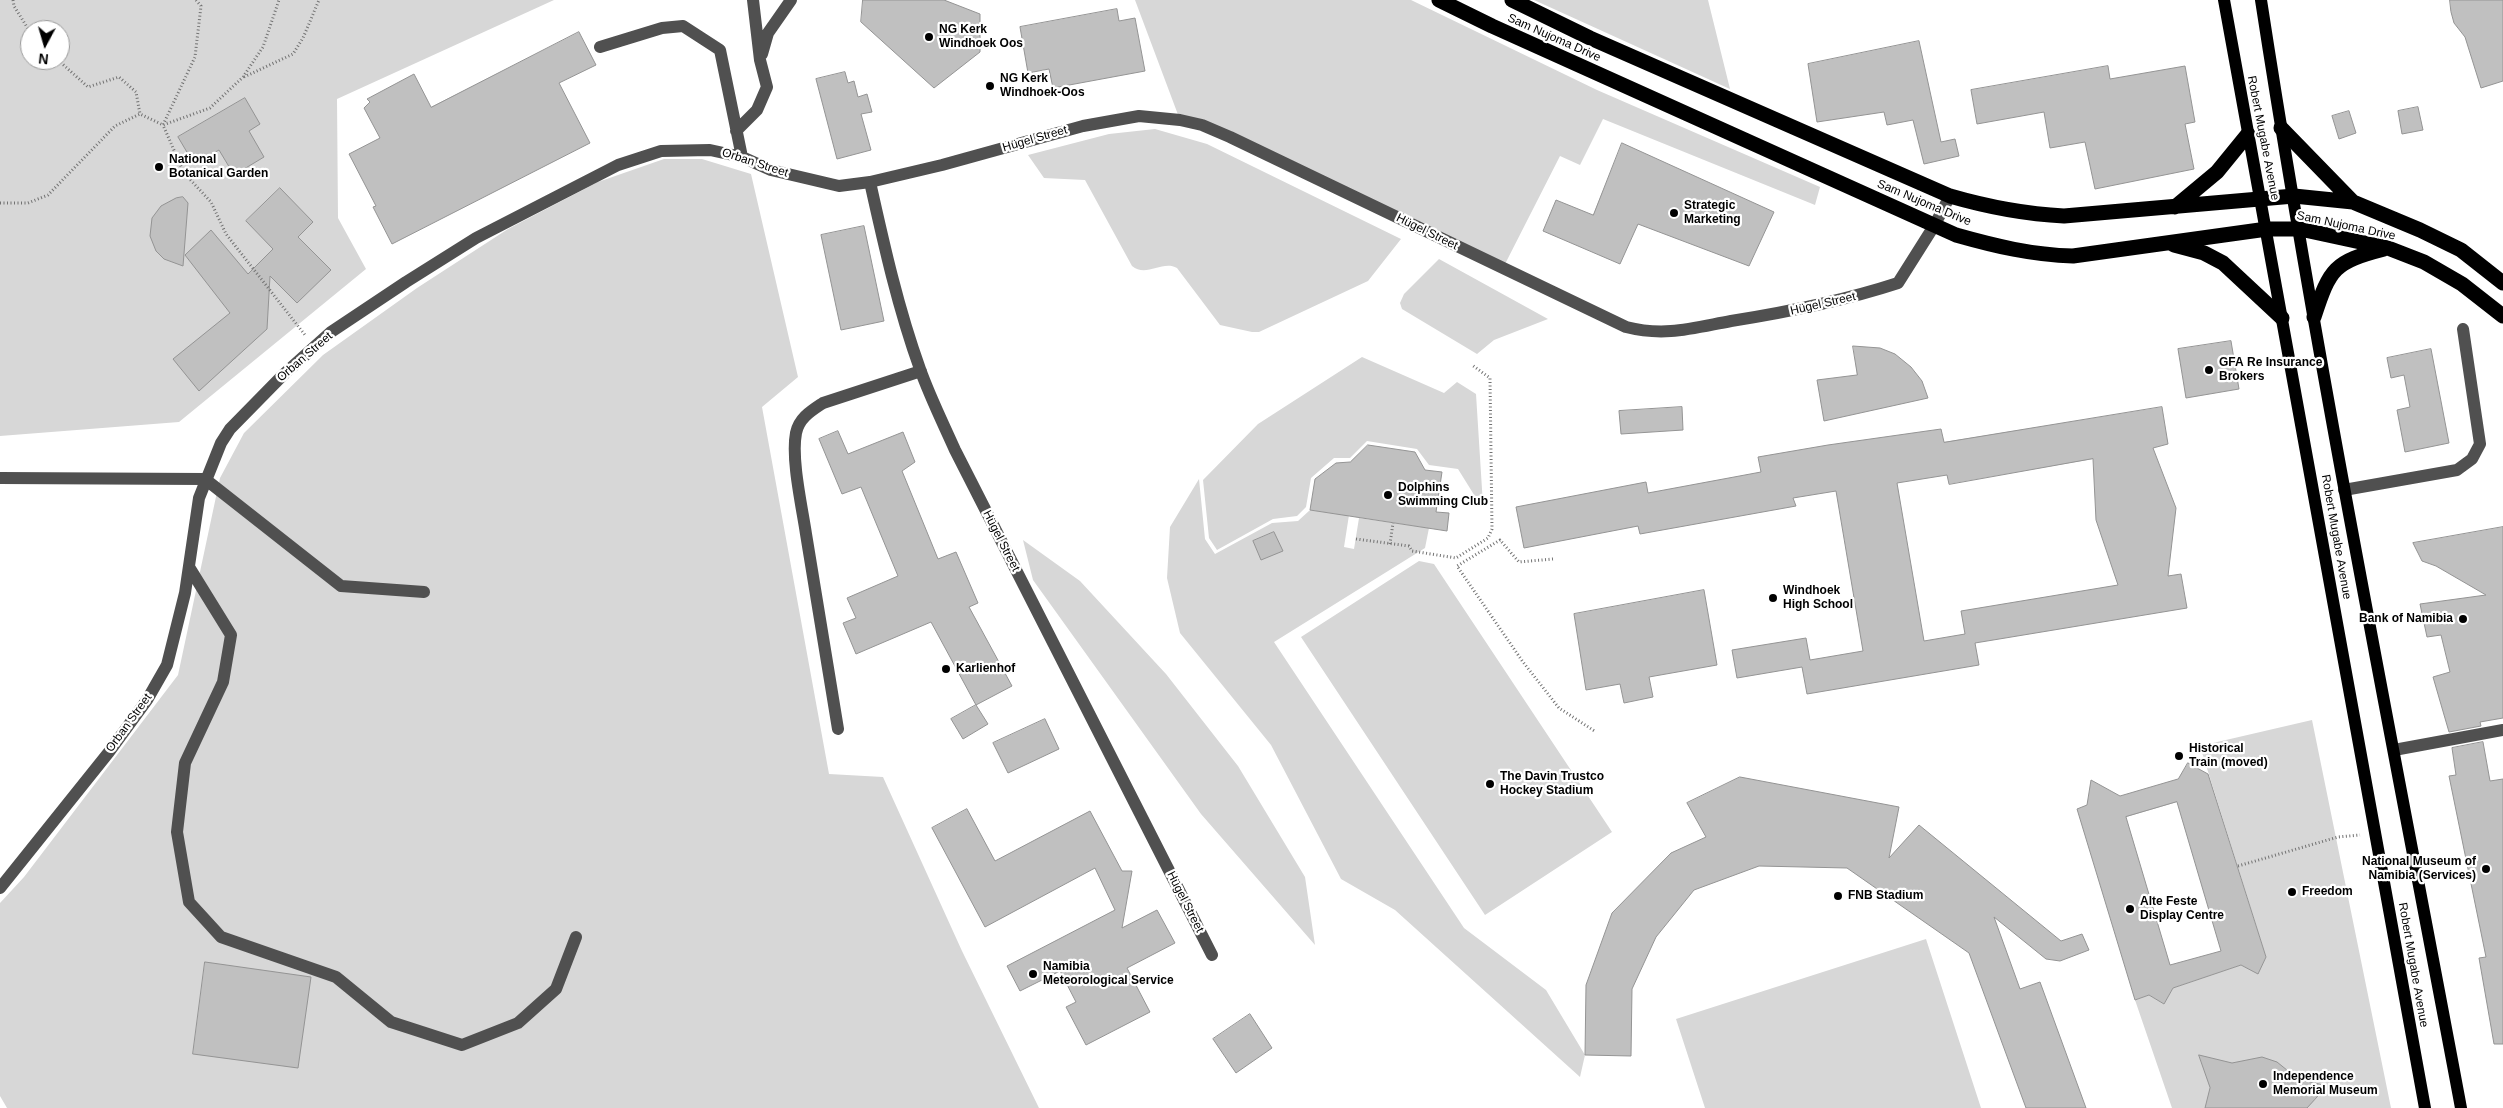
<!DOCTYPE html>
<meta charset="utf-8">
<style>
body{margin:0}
#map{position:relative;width:2503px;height:1108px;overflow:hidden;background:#fff;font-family:Helvetica,sans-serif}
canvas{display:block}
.north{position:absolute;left:20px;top:20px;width:50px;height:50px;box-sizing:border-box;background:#fff;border:1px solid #999;border-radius:50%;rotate:186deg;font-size:14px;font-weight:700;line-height:20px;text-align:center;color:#000}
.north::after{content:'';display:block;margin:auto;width:18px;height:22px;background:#000;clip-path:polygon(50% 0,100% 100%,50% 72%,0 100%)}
</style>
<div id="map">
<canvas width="2503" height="1108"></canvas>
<div class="north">N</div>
</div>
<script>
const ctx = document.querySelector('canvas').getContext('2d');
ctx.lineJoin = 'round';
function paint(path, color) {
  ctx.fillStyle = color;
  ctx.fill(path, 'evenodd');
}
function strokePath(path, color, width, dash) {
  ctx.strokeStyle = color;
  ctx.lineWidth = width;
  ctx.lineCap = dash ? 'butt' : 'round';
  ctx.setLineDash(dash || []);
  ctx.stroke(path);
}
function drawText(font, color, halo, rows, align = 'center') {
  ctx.font = font + ' Helvetica,sans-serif';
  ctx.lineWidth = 4.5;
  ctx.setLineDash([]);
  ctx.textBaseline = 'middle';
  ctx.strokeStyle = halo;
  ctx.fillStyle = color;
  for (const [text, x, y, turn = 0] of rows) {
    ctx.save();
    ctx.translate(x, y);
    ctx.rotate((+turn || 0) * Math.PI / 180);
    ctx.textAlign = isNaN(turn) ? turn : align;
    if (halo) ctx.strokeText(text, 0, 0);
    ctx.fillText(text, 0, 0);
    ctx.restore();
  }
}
const green = new Path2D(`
 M0 0H554L337 99 338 218 366 269 179 422 0 436ZM30 30H60V60H30Z
 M1135 0H1411L1597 90 1820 187 1815 205 1603 119 1580 165 1560 156 1503 268 1180 120Z
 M1534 0H1708L1730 89Z
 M1155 129 1207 144 1401 239 1368 281 1259 332H1252L1220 325 1177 268C1162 260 1146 278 1132 266L1085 180 1044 178 1028 155 1109 134Z
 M664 159H702L751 174 798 377 762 407 829 774 883 777 962 951 1039 1108H7L0 1096V903L24 877 178 675 220 478 244 433 323 355 417 288 508 229 598 182Z
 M1439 259 1548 319 1494 340 1477 354 1402 309 1400 303 1404 294Z
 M1362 357 1444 393 1457 382 1476 394 1483 505 1481 506 1458 469 1429 465 1417 449 1367 441 1350 458H1334L1311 478 1306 507 1297 516 1273 519 1217 550 1209 538 1203 480 1258 424Z
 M1199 479 1205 539 1215 554 1272 523 1298 521 1310 510 1349 515 1344 547 1354 549 1359 518 1429 528 1425 548 1274 642 1464 928 1546 990 1585 1055 1580 1077 1395 910 1341 879 1271 745 1180 633 1167 578 1170 527Z
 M1023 540 1080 581 1166 674 1238 766 1305 877 1315 945 1201 814 1033 580Z
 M1419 561 1434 564 1612 832 1485 915 1301 637Z
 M2312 720 2391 1108H2172L2135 1000 2149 995 2164 1004 2173 988 2241 965 2258 973 2266 957 2200 746Z
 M1926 939 1981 1108H1705L1676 1019Z`);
const building = new Path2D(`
 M863 0H944L980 14V52L934 88 861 22Z
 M2450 0H2503V81L2481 88 2465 37 2454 23 2451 12Z
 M1117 9 1119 21 1135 18 1145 71 1053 88 1049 69 1028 73 1020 27Z
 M579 32 596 65 559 83 590 143 392 244 373 207 376 206 349 154 380 138 364 108 370 102 367 99 414 74 431 107Z
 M1919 41 1941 142 1955 139 1959 156 1924 164 1913 120 1887 125 1884 112 1817 122 1808 64Z
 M2108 66 2110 79 2185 66 2195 122 2185 124 2194 169 2095 189 2085 142 2050 148 2044 112 1977 124 1971 90Z
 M845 72 848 83 854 81 858 97 867 94 872 112 861 114 871 150 837 159 816 79Z
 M245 98 260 124 249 131 264 157 234 175 219 150 194 164 178 137Z
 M2418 107 2423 130 2402 134 2398 111Z
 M2349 111 2356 133 2339 139 2332 116Z
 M1622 143 1774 212 1749 266 1638 224 1620 264 1543 231 1556 200 1593 215Z
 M280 188 313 222 298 237 331 270 297 303 270 276 267 329 199 391 173 359 230 313 185 255 211 230 248 274 273 249 246 221Z
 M183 197 188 203 183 266 164 259 156 251 150 236 152 218 161 206 176 198Z
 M864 226 884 321 841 330 821 235Z
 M2231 341 2239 389 2186 398 2178 349Z
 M1853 346 1880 348 1895 354 1911 367 1922 381 1928 398 1824 421 1817 380 1857 375Z
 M2431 349 2449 443 2405 452 2397 410 2410 407 2404 375 2391 378 2387 358Z
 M1682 407 1683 430 1621 434 1619 411Z
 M2162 407 2168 444 2153 448 2176 508 2168 576 2181 574 2187 608 1975 643 1979 665 1807 694 1802 667 1737 678 1732 650 1806 638 1810 660 1863 651 1836 491 1793 498 1796 506 1640 534 1638 526 1524 548 1516 507 1646 482 1648 493 1761 472 1758 457 1828 445 1941 429 1944 442ZM2093 459 2096 520 2118 585 1961 611 1965 634 1924 641 1897 483 1947 475 1949 484Z
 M838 431 848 454 903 432 915 462 902 471 938 559 956 552 978 603 969 607 1012 686 976 705 931 622 856 654 843 623 856 618 847 598 898 576 861 487 842 494 819 439Z
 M1368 445 1415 452 1425 470 1442 472 1436 512 1449 513 1447 531 1310 510 1315 479 1336 463 1350 462Z
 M2503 527V718L2480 722 2481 726 2449 732 2433 677 2450 672 2441 635 2427 637 2420 604 2486 595 2436 566 2422 561 2413 543Z
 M1274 532 1283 551 1261 560 1253 541Z
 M1704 590 1717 665 1649 677 1653 697 1624 703 1620 684 1586 690 1574 614Z
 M976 705 988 724 963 739 951 719Z
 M1045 719 1059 749 1008 773 993 743Z
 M2483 742 2490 781 2503 779V1044H2494L2479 958 2486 957 2449 776 2456 775 2452 748Z
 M2188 763 2208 774 2266 957 2258 974 2241 965 2173 988 2164 1004 2149 995 2135 1000 2077 809 2087 805 2091 780 2120 796 2178 779ZM2177 802 2221 951 2170 965 2126 817Z
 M1740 777 1899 807 1889 858 1919 825 2061 941 2082 934 2089 950 2060 961 2046 959 1994 917 2020 989 2040 982 2086 1108H2026L1969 953 1847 868 1759 866 1694 890 1656 937 1632 989 1631 1056 1585 1055 1586 985 1612 913 1671 853 1706 837 1687 803Z
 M967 809 995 861 1090 811 1122 871H1132L1122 928 1157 910 1175 943 1127 968 1150 1012 1086 1045 1066 1007 1076 1002 1060 971 1020 991 1007 966 1115 910 1095 868 985 927 932 828Z
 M205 962 311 977 298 1068 193 1054Z
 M1250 1014 1272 1048 1236 1073 1213 1039Z
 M2199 1055 2232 1063 2262 1057 2277 1062 2298 1079 2327 1086 2307 1108H2205L2210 1088Z`);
const path = new Path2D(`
 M13 0 14 6 30 32
 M196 0 201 6 195 57 163 125 184 173 211 202 226 234 305 335
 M58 60 88 87 119 77 136 92 140 114
 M244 77 293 54 303 38 319 0
 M0 203H28L48 195 115 126 140 114 163 125 210 108 243 77 263 47 279 0
 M1356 539 1409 546 1412 551 1456 558 1488 538 1492 529 1490 378 1472 365
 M1390 544 1393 523
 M1553 559 1519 562 1500 540 1457 566 1523 662 1559 708 1596 732
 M2238 866 2338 837 2360 835`);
const minor = new Path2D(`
 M600 47 662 28 683 26 720 50 742 157
 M762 54 768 33 791 0
 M736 131 757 110 767 87 760 60 753 0
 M870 182C884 245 898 308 920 369 930 397 943 423 955 450L1212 955
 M0 478 205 479 341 586 424 592
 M2344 490 2457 470 2472 459 2480 444 2463 329
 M189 567 231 635 223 682 185 763 177 832 189 902 221 937 336 977 391 1022 462 1045 518 1023 556 989 576 937
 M838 729C827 664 817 599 806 534 802 507 791 459 796 433 799 418 811 411 823 403L921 371
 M2394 750 2503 730
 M0 888 109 752 147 700 167 665 185 593 199 498 221 443 230 429 283 375 331 332 406 282 476 238 618 165 661 151 710 150 742 157 771 170 839 186 870 182 942 165 1083 126 1139 116 1180 120 1202 125 1230 137 1626 327C1665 337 1693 328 1731 321 1788 312 1843 301 1898 283L1934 226 1950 196`);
const major = new Path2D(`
 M2224 0 2425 1108
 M2261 0C2318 371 2392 739 2461 1108`);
const highway = new Path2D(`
 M1439 0 1492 26 1956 235C1995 246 2032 255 2073 256L2267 229H2300L2388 248 2424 262 2462 284 2503 316
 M1512 0 1590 38 1950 196C1988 207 2024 214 2064 216L2294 196 2353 202 2420 230 2461 250 2503 283
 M2281 128 2353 202
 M2175 207 2217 172 2248 134
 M2174 245 2204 253 2223 263 2282 318
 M2314 317C2330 268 2334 262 2384 249`);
const markers = [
 [929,37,5,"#000"],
 [990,86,5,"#000"],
 [159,167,5,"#000"],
 [1674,213,5,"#000"],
 [2209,370,5,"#000"],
 [1388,495,5,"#000"],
 [1773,598,5,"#000"],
 [2463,619,5,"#000"],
 [946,669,5,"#000"],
 [2179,756,5,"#000"],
 [1490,784,5,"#000"],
 [2486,869,5,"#000"],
 [2292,892,5,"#000"],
 [1838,896,5,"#000"],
 [2130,909,5,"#000"],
 [1033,974,5,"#000"],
 [2263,1084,5,"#000"]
];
const poiNames = [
 ["NG Kerk",939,30],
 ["Windhoek Oos",939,44],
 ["NG Kerk",1000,79],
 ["Windhoek-Oos",1000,93],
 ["National",169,160],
 ["Botanical Garden",169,174],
 ["Strategic",1684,206],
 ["Marketing",1684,220],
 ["GFA Re Insurance",2219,363],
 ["Brokers",2219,377],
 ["Dolphins",1398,488],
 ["Swimming Club",1398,502],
 ["Windhoek",1783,591],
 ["High School",1783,605],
 ["Bank of Namibia",2453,619,"right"],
 ["Karlienhof",956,669],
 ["Historical",2189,749],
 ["Train (moved)",2189,763],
 ["The Davin Trustco",1500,777],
 ["Hockey Stadium",1500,791],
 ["National Museum of",2476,862,"right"],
 ["Namibia (Services)",2476,876,"right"],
 ["Freedom",2302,892],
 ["FNB Stadium",1848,896],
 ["Alte Feste",2140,902],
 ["Display Centre",2140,916],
 ["Namibia",1043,967],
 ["Meteorological Service",1043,981],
 ["Independence",2273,1077],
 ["Memorial Museum",2273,1091]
];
const streetNames = [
 ["Sam Nujoma Drive",1554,38,24],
 ["Robert Mugabe Avenue",2263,138,79],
 ["Hügel Street",1035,139,-16],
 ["Orban Street",755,163,18],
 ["Sam Nujoma Drive",1924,203,23],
 ["Sam Nujoma Drive",2346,226,12],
 ["Hügel Street",1427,232,26],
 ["Hügel Street",1823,304,-13],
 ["Orban Street",305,357,-41],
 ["Robert Mugabe Avenue",2336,537,80],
 ["Hügel Street",1001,541,63],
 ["Orban Street",129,723,-54],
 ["Hügel Street",1185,902,63],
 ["Robert Mugabe Avenue",2413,965,80]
];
paint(green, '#d7d7d7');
paint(building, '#c0c0c0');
strokePath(building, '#949494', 1);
strokePath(path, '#727272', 3, [1, 2.5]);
strokePath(minor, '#505050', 12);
strokePath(major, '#000', 12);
strokePath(highway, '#000', 15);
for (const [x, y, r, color] of markers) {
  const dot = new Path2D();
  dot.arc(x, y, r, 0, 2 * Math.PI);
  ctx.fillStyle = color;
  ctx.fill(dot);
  strokePath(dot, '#fff', 2);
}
drawText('bold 12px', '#000', '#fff', poiNames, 'left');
drawText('12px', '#000', '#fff', streetNames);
</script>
